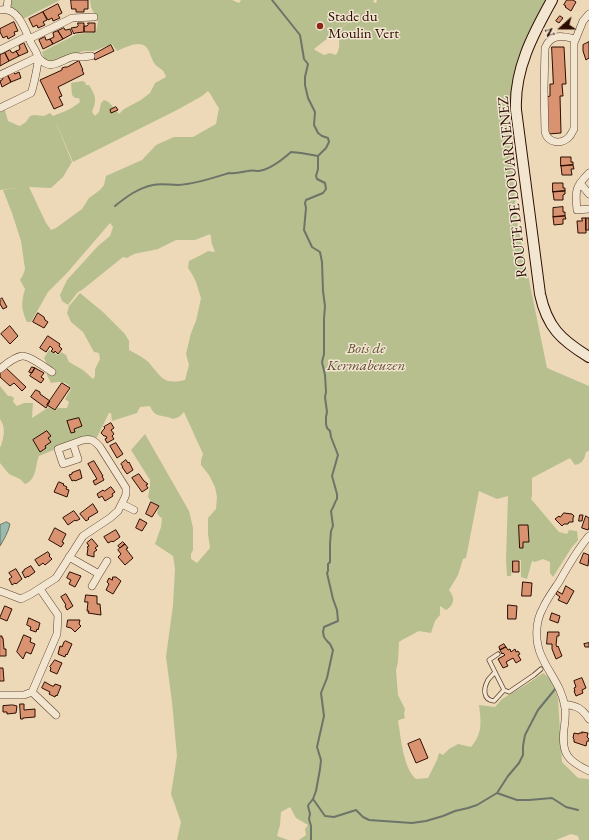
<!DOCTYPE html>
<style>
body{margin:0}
#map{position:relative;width:589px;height:840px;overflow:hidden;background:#edd8b8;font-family:"EB Garamond",serif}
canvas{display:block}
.north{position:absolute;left:541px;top:8px;width:40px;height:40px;-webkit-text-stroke:3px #f3e6d1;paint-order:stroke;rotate:249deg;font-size:11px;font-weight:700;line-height:16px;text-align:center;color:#2c0c01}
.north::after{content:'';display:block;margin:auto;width:14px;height:18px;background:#2c0c01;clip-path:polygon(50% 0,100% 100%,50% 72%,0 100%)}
</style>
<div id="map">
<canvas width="589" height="840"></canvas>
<div class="north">N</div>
</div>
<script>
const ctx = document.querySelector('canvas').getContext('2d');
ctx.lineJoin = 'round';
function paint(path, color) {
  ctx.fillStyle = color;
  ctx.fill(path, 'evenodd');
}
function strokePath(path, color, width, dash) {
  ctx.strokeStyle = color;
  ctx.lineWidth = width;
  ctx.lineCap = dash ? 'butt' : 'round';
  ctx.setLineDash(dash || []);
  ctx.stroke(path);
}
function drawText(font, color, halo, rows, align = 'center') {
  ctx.font = font + ' "EB Garamond",serif';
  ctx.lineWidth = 3;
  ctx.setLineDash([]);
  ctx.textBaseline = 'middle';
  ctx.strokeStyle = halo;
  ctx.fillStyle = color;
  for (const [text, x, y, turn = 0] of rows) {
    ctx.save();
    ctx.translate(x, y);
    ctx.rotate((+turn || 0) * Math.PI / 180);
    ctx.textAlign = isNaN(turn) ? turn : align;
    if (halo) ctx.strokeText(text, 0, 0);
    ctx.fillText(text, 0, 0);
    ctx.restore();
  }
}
const green = new Path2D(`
 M9 0H60L23 19 9 7Z
 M90 0H232L239 3 241 0H374L373 2 376 3 377 0H548L508 115 517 221 547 368 589 386V451L586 452C584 460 583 463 575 465L570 458 532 478V496L531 499 559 532 567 534 569 530 577 531 578 540 572 547 553 577 550 573V562L543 559 535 562 532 561 527 579 521 577V560H513L511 576H507L506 560 508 496 497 499 479 491 466 558 463 559 458 575 449 590C455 597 455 605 446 610L440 606V615L435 621 431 633 419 631 402 640 399 642 398 662 396 670 398 695 405 709 404 714 405 718 399 720 398 721C401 737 403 768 416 779L428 778 437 760 439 753 443 755 449 749 458 744 471 747C483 733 481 722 479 705L495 707 502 699 527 684 543 673C552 678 555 689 558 699L562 762 578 778 589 779V840H579L578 836 571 834 556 840H299L306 835 305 829 308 825 296 818 290 807 281 812 280 825 277 836 288 840H177L181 822 171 794 177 756 172 702 166 657 173 605 175 569 173 556 155 544 161 527 162 518 160 517 157 513 159 506 151 501 148 497 150 486V480L131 450 145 434 189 511 193 528V550L191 554V559L197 563 210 548 208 534V518L216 509 217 497 215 487 209 475 201 465V460L203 454 184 412 179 417 173 419C163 414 155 419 150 406L140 407 137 413 112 421 111 413H109L96 439 70 443 39 456C35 465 37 480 25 484L20 479 9 474 0 463V447L1 446C4 436 6 428 0 419V386L8 396H11L14 398 13 402 17 406 24 403H33L32 418 49 407 55 411 58 408H67L69 402 65 399 71 389C67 380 59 382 51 383L47 375V364L44 358 49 350 54 354 55 353 58 355 61 352 66 355 69 362 83 370 93 379 95 376V369L100 359 99 353 94 352 83 332 71 322 67 313 69 306 80 293 92 303 103 312 125 334 129 341V350C136 354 145 358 150 364 162 378 164 385 185 380L189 365 186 354 191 333 196 321 201 298 196 282 192 274 188 268 189 261 201 255 208 251 215 252C214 249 213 247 212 244 211 242 212 238 210 234L195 240H176L158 249 134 254 127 258 123 257 82 290 78 292 68 305 62 301 60 295 67 280 98 246 110 236 113 227 110 223 67 273 48 292 31 322H27C21 309 21 303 25 289L20 280 23 275 25 269 21 241 12 213 3 190 16 188 0 190V105L5 110 8 121 17 125 20 126 26 122 30 116 34 115 44 116 50 113 53 116 72 162 63 177 51 188 29 187 46 223 51 230 56 228 82 209 89 198 100 190 104 185 106 176 142 160 156 145 174 137H193L216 124 219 108C214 102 213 97 208 91L202 96 177 110 73 162 53 116C63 112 72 109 80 102L79 98H75L72 95 71 83 82 81 85 82 86 85H89C96 97 97 99 92 112L95 116 99 112 101 103 104 100C111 102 114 109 119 114L124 109 141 100 150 93 155 83 166 77C163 67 159 70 154 63 151 58 150 52 147 48 140 39 125 48 117 51L112 44 94 51H84L56 62 45 60 42 52 77 34 96 32 98 22 91 7ZM351 20 338 31C339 39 341 48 336 55L330 53 324 55 315 50 314 49Z`);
const water = new Path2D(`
 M7 522 10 524C8 533 4 539 0 546V525Z`);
const stream = new Path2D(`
 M272 0 300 35 304 59 308 64 305 77V85L308 98 315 112 314 125 318 133 322 136 328 138 329 142 326 148 318 156V169L316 176 317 179 325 183 326 189 323 193 306 200 305 203 306 208 304 230 312 247 320 252 322 262 323 291 325 306 324 319V354L322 362 325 375 326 392 325 397 327 412 326 417V424L327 428 330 431 331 437 338 455 332 476 337 494V499C334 503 334 507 331 511L333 526 331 531 330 544V562L328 564V571L327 573 333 599 337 610 338 621 324 627 323 632 324 637 327 641 330 644 333 650 327 678 321 693 324 716 317 747 321 760 320 769 316 791 313 799 309 804 308 806 310 814 309 819 311 826V840
 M115 206C126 197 138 188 153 185 161 183 169 185 178 185 195 184 213 178 229 173 236 174 242 172 248 171 252 170 255 171 258 171 270 170 282 160 291 152L301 153 318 156
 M497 793 517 800H529L552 798 566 807 578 810
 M313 799 325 816 334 817 356 810 363 817 369 820 412 823 426 821 443 816 455 811 468 808 477 805 497 793 508 776 519 763 523 755V746L525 735 538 710 556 688`);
const building = new Path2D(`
 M71 0H88V9H84V12H76V9H72Z
 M567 0H573L576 2 571 11 565 7 566 6 564 5Z
 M58 4 62 13 58 15 60 18 53 21 52 18 48 20 43 12Z
 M43 12 47 20 43 22 45 25 38 28 37 25 33 27 29 19Z
 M560 16 563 18 559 23 556 21Z
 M14 22 18 31 14 32 15 35 8 39 7 36 3 38 0 32V29Z
 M78 23H84V32L75 33 74 34 71 28 77 27 78 26Z
 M88 23H95V32H84V26H87L88 25Z
 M64 28 65 30H66L70 29 72 34 63 39 58 31Z
 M58 31 63 39 53 44 50 39 54 37 53 33Z
 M45 37 46 40H47L50 39 53 44 43 49 39 40Z
 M589 42V58L586 60 583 51V45Z
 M24 43 28 52 19 56 16 51 19 50 20 48 19 46Z
 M111 45 114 51 95 60 93 55Z
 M552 47H564L566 84H562L563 96H560L561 133 548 134 547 97 550 96V84H553Z
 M10 50 11 52 13 53 16 51 19 56 9 61 5 53Z
 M5 53 9 61 0 66V55Z
 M79 61 83 70H82L84 74 58 87 62 96 59 97 63 105 54 109 40 80 62 70V68L65 67H67Z
 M13 71 14 73 15 74 19 72 21 78 11 82 7 74Z
 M7 74 11 82 2 87 0 81 2 80 3 78 2 76Z
 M116 107 118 110 111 113 110 110Z
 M561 157H571V162H573V165L561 166Z
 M573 165 574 169H571L572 175H562L561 166Z
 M553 183H563V188H565V191L553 192Z
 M565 191V194L563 195V200H554L553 192Z
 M563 207V212H565V216L553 217V208Z
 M565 216 566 219H563V224L554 225 553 217Z
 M582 218H586V233H578L577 221H582Z
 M586 218H589V230H586Z
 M2 298 7 307 3 309 0 304V300Z
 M38 313 44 317 45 320 48 322 44 328 33 322Z
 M10 326 18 336 10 344 1 334Z
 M48 336 60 344 59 346 62 349 58 354 55 351 54 353 51 351 53 349 50 346 46 352 40 348Z
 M5 367 26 387 22 391 14 383 10 386 0 377V372Z
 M32 367 35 368 32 373 29 372Z
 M35 368 44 373 41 377 44 379 41 383 30 376Z
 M62 383 70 388 55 410 47 405Z
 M36 390 40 392V394L50 401 46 408 31 397Z
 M79 418 82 426 74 429 75 432 71 433 67 421Z
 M111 423 114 428 111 430 114 434 112 436 114 439 107 443 105 439 107 438 106 436H104L101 433 103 430 105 428 104 427Z
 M47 431 51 436 48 438 51 442 45 446 46 448 40 452 33 440Z
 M116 443 123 454 117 458 110 446Z
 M126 460 128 463 129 462 133 470 127 474 122 467H123L121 464Z
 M94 461 103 476H102L104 480 95 485 93 481 97 479 88 464Z
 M80 470 82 478 75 481 74 480 72 481 69 475 72 474V473Z
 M139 474 144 481 148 484 146 485 148 488 142 492 132 478Z
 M59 482 64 484 63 485 67 487 66 489 69 490 67 497 54 492 58 483Z
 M111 487 115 492 112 494 113 496 105 501 102 496 99 498 97 494 103 490 104 491Z
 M151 502 159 506 152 517 146 514Z
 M93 504 98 512 88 518 89 519 86 521 80 514Z
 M74 511 80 519 76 521 75 520 68 525 63 518Z
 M564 513 572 514 574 516 573 518V522H569L568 524H564L562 526 555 519 559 516 560 517Z
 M580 515H583L582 521H579Z
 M586 516 589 518V528L588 530 582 528Z
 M140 519 147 523 142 531 136 528Z
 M519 525H528L529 542H523V548H520Z
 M55 528 66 534 62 542 64 543 61 547 49 540Z
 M116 530 120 537 113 542 112 541 108 543 104 537Z
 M92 539 98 546 95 548 97 550 94 552V557L87 555 88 548 87 547 89 546 87 543Z
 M123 542 125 544 120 548 118 546Z
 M125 544 128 548 126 549 133 558 125 565 118 557 121 554 118 550Z
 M48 552 50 555 49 556 52 559 45 565 43 563 39 566 35 560Z
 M584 553 589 555 588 566 580 563Z
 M513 561H519V572H513Z
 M31 566 35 572 28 577V576L25 578 22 572 24 571V570Z
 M16 569 22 579 16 584 15 583 12 585 9 579 12 577 9 573Z
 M70 572 81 576 75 587 69 584 71 580 67 578Z
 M113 577H116L121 581 113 594 106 590 109 584 107 582 109 578 112 580Z
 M523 582 532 583 531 596H522Z
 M566 586 574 591 567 604 558 600 560 597 556 594 557 591 562 594Z
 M66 594 73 606 67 610 65 606 66 605 61 597Z
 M86 595 97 596V604H100L101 615 88 613 89 611H87L88 602H85Z
 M508 605 517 606 516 619H508Z
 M5 606 12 609 7 621 0 618Z
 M552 613 560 616 558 623 550 620Z
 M29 618 40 623 38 630 37 629 36 632 30 630 31 627 27 625Z
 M68 620H80L79 624 81 626 75 632 71 628 67 627Z
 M548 632H559V636H557L556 645 557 647 558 646 562 656 556 659 552 649V644H547Z
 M24 635 31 638 30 642 35 644 31 654 26 652 23 659 17 652Z
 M0 636H2V638H3L4 649H6V656H0Z
 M66 641 72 644 67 655 66 654 65 657 58 654 60 646 62 647 64 642Z
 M589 643V647H585L584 644Z
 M504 644 506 647 500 650 499 647Z
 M506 647 508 650 510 649 511 652 515 649 516 652 518 651 520 654 518 655 521 660 516 663 513 658 506 662 508 666 503 668 498 659 505 655 503 653 502 654 500 650Z
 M55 660 62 663 57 674 50 671 51 668 50 667Z
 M0 668H3L4 681H0Z
 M582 678 586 688 582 690 583 693 576 696 574 691H575L574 688 576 687 574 681Z
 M45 682 52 686H54L55 684 61 686 57 696 56 695 55 697 49 694 50 692 42 688Z
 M20 704H24V710L35 709V717L23 718V719H21Z
 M13 705 17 706 16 713 7 714V712H3V706Z
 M582 732 588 733 587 737 589 739V741H587L586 746 574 742V739L573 738 574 733 579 734V733H582Z
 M420 739 428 758 416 763 408 744Z`);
const lane = new Path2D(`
 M495 672C493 675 490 677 488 680 483 689 483 700 494 701L504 690 489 660 498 654
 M504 690 509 692 534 675 541 669`);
const street = new Path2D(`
 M7 7 8 0
 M0 10C18 6 25 30 31 43 33 47 37 52 38 57 39 61 33 89 31 93L0 108
 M29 39 64 22 72 18 94 17
 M575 39C563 36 551 33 545 48L544 89 545 132C548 143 561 145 569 137 571 135 572 132 574 129V43L583 21 589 14
 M0 50 28 36
 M0 75 38 57C50 72 59 61 72 57 75 56 78 57 82 57 85 57 88 56 91 56
 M589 173C575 187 575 191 577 210L589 209
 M580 183 589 194
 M0 369C6 364 14 357 22 356 29 355 46 368 52 372
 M122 504 134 510
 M589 536C577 550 568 566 559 582 553 591 547 599 543 608 535 622 535 641 541 655 549 674 562 686 565 708 566 715 565 722 564 729 561 754 568 761 589 771
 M69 557 99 574 107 561
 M92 586 99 574
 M0 591 21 599 31 594 56 578 83 536 110 518 118 511 125 497 126 494V488L100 447C95 441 91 438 83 440L58 449 63 464 78 459 73 444
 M32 692 56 715
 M0 695H24L32 692 57 634 58 615 40 589
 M564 704C577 706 582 708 589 719`);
const secondary = new Path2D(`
 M552 0C533 34 514 70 516 110L540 294C547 327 561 340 589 357`);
const markers = [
 [320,26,4,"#8f2418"]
];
const poiNames = [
 ["Stade du",328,17],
 ["Moulin Vert",328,34]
];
const streetNames = [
 ["ROUTE DE DOUARNENEZ",513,187,-96]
];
const parkNames = [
 ["Bois de",366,349],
 ["Kermabeuzen",366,366]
];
paint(green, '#b7bf8f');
paint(water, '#99baad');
strokePath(water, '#6d7468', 1);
strokePath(stream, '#6d7468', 2);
paint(building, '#da9370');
strokePath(building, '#2c0c01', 1);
strokePath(lane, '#5c3f2f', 5);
strokePath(street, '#5c3f2f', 8);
strokePath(secondary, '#2c0c01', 12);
strokePath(lane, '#f3e6d1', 3.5);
strokePath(street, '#f3e6d1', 7);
strokePath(secondary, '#f3e6d1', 10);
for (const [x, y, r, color] of markers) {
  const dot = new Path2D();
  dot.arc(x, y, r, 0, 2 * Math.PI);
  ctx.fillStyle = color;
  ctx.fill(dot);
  strokePath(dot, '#f3e6d1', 1.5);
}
drawText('15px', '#2c0c01', '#f3e6d1', poiNames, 'left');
drawText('15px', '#2c0c01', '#f3e6d1', streetNames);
drawText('italic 15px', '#5d4b33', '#f3e6d1', parkNames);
</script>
